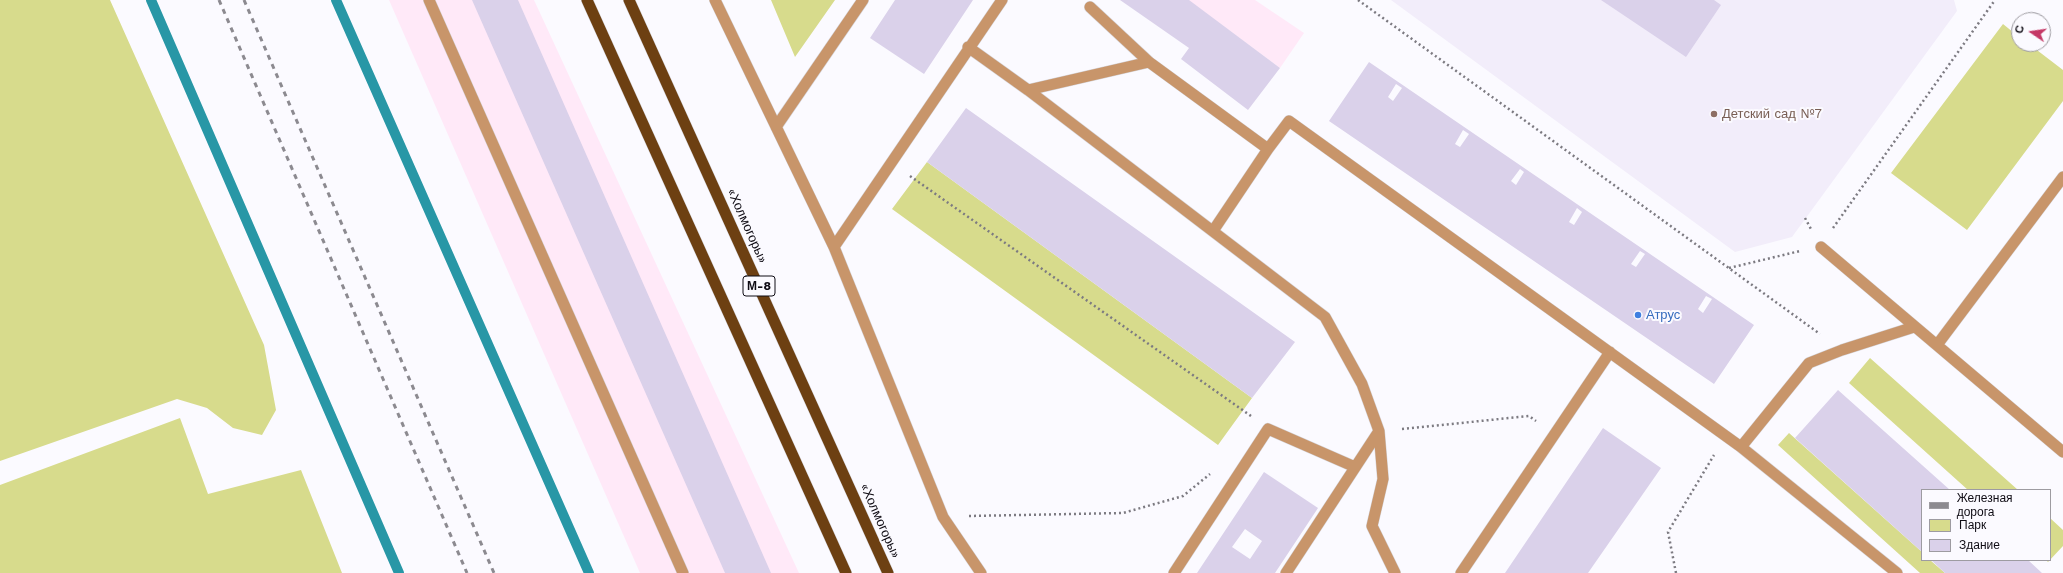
<!DOCTYPE html>
<meta charset="utf-8">
<style>
body{margin:0}
#map{position:relative;width:2063px;height:573px;overflow:hidden;background:#fbfaff;font-family:"Work Sans",sans-serif}
canvas{display:block}
.legend{position:absolute;left:1921px;top:489px;width:130px;height:72px;box-sizing:border-box;background:#fbfaff;border:1px solid #9d9ba1;margin:0;padding:5px 7px;list-style:none;font-size:12px;color:#0f0c14}
.legend li{display:flex;align-items:center;gap:8px;height:20px}
.legend b{width:20px;border:1px solid #9d9ba1}
.north{position:absolute;left:2011px;top:12px;width:40px;height:40px;box-sizing:border-box;background:#fbfaff;border:1px solid #9d9ba1;border-radius:50%;rotate:283deg;font-size:11px;font-weight:700;line-height:16px;text-align:center;color:#0f0c14}
.north::after{content:'';display:block;margin:auto;width:14px;height:18px;background:#c53866;clip-path:polygon(50% 0,100% 100%,50% 72%,0 100%)}
</style>
<div id="map">
<canvas width="2063" height="573"></canvas>
<ul class="legend">
<li><b style="height:5px;background:#8c8a90"></b>Железная дорога</li>
<li><b style="height:11px;background:#d7db8c"></b>Парк</li>
<li><b style="height:11px;background:#dad1ea"></b>Здание</li>
</ul>
<div class="north">С</div>
</div>
<script>
const ctx = document.querySelector('canvas').getContext('2d');
ctx.lineJoin = 'round';
function paint(path, color) {
  ctx.fillStyle = color;
  ctx.fill(path, 'evenodd');
}
function strokePath(path, color, width, dash) {
  ctx.strokeStyle = color;
  ctx.lineWidth = width;
  ctx.lineCap = dash ? 'butt' : 'round';
  ctx.setLineDash(dash || []);
  ctx.stroke(path);
}
function drawText(font, color, halo, rows, align = 'center') {
  ctx.font = font + ' "Work Sans",sans-serif';
  ctx.lineWidth = 4;
  ctx.setLineDash([]);
  ctx.textBaseline = 'middle';
  ctx.strokeStyle = halo;
  ctx.fillStyle = color;
  for (const [text, x, y, turn = 0] of rows) {
    ctx.save();
    ctx.translate(x, y);
    ctx.rotate((+turn || 0) * Math.PI / 180);
    ctx.textAlign = isNaN(turn) ? turn : align;
    if (halo) ctx.strokeText(text, 0, 0);
    ctx.fillText(text, 0, 0);
    ctx.restore();
  }
}
const built = new Path2D(`
 M1391 0H1954L1957 11 1792 237 1735 252Z`);
const industrial = new Path2D(`
 M389 0H534L799 573H640Z
 M1188 0H1255L1304 33 1280 68Z`);
const green = new Path2D(`
 M0 0H110L264 345 276 410 262 435 233 428 207 408 177 399 0 461Z
 M771 0H835L795 57Z
 M2003 24 2019 37V44H2029L2063 70V101L1967 230 1891 173Z
 M927 162 1252 398 1218 445 892 209Z
 M1870 358 2018 490H1968L1849 383Z
 M180 418 208 494 301 470 342 573H0V485Z
 M1789 433 1922 552V560H1930L1945 573H1920L1778 445Z
 M2050 518 2063 530V546L2048 562 2046 560H2050Z`);
const stream = new Path2D(`
 M151 0 399 573
 M336 0 589 573`);
const building = new Path2D(`
 M472 0H518L771 573H725Z
 M895 0H973L924 74 870 38Z
 M1120 0H1189L1280 68 1248 110 1181 59 1189 48Z
 M1601 0H1714L1721 5 1686 57Z
 M1369 62 1754 325 1714 384 1329 121ZM1396 84 1402 88 1393 101 1388 97ZM1463 130 1469 134 1460 147 1455 144ZM1520 169 1524 172 1516 185 1511 181ZM1577 208 1582 212 1574 225 1569 222ZM1640 251 1645 254 1636 267 1631 264ZM1706 296 1712 299 1703 313 1698 309Z
 M966 108 1295 342 1252 398 927 162Z
 M1838 390 1950 490H1922V552L1795 438Z
 M1603 428 1661 468 1588 573H1505Z
 M1264 472 1318 508 1275 573H1197ZM1245 529 1262 541 1250 559 1232 547Z
 M1931 560H2028L2042 573H1945Z`);
const path = new Path2D(`
 M1358 0 1820 334
 M910 176 1251 416
 M1805 218 1811 229
 M1833 228 1995 0
 M1729 268 1800 251
 M1402 429 1529 416 1536 421
 M969 516 1123 513 1183 496 1210 474
 M1676 573 1668 532 1714 455`);
const service = new Path2D(`
 M429 0 683 573
 M715 0 834 247 943 517 981 573
 M1090 7 1149 62 1268 149 1289 121 1741 447
 M968 47 1028 90 1149 62
 M1028 90 1325 317 1362 384 1379 431 1383 479 1372 526 1395 573
 M776 127 863 0
 M1213 231 1268 149
 M834 247 1002 0
 M1821 247 2063 452
 M1937 345 2063 177
 M1174 573 1268 429 1355 467
 M1286 573 1379 431
 M1461 573 1610 352
 M1897 573 1741 447 1809 363 1842 350 1914 327`);
const trunk = new Path2D(`
 M587 0 846 573
 M629 0 888 573`);
const rail = new Path2D(`
 M219 0 467 573
 M244 0 494 573`);
const markers = [
 [1714,114,4,"#8d6e63"],
 [1638,315,4,"#3f7fe0"]
];
const shields = [
 [759,286,32]
];
const shieldNames = [
 ["М-8",759,286]
];
const educationNames = [
 ["Детский сад №7",1722,114]
];
const streetNames = [
 ["«Холмогоры»",747,226,66],
 ["«Холмогоры»",880,521,66]
];
const shopNames = [
 ["Атрус",1646,315]
];
paint(built, '#f2edfa');
paint(industrial, '#ffe9f8');
paint(green, '#d7db8c');
strokePath(stream, '#2897a6', 10);
paint(building, '#dad1ea');
strokePath(service, '#d5d4d9', 12);
strokePath(trunk, '#d5d4d9', 12);
strokePath(path, '#7c7a81', 2.5, [2, 3]);
strokePath(service, '#c8956a', 11);
strokePath(trunk, '#6d4012', 11);
strokePath(rail, '#8c8a90', 3, [5, 5]);
for (const [x, y, r, color] of markers) {
  const dot = new Path2D();
  dot.arc(x, y, r, 0, 2 * Math.PI);
  ctx.fillStyle = color;
  ctx.fill(dot);
  strokePath(dot, '#fbfaff', 1.5);
}
for (const [x, y, w] of shields) {
  const box = new Path2D();
  box.roundRect(x - w / 2, y - 10, w, 20, 3);
  ctx.fillStyle = '#fbfaff';
  ctx.fill(box);
  strokePath(box, '#0f0c14', 1);
}
drawText('bold 12px', '#0f0c14', null, shieldNames);
drawText('13px', '#785e54', '#fbfaff', educationNames, 'left');
drawText('13px', '#0f0c14', '#fbfaff', streetNames);
drawText('13px', '#366cbe', '#fbfaff', shopNames, 'left');
</script>
